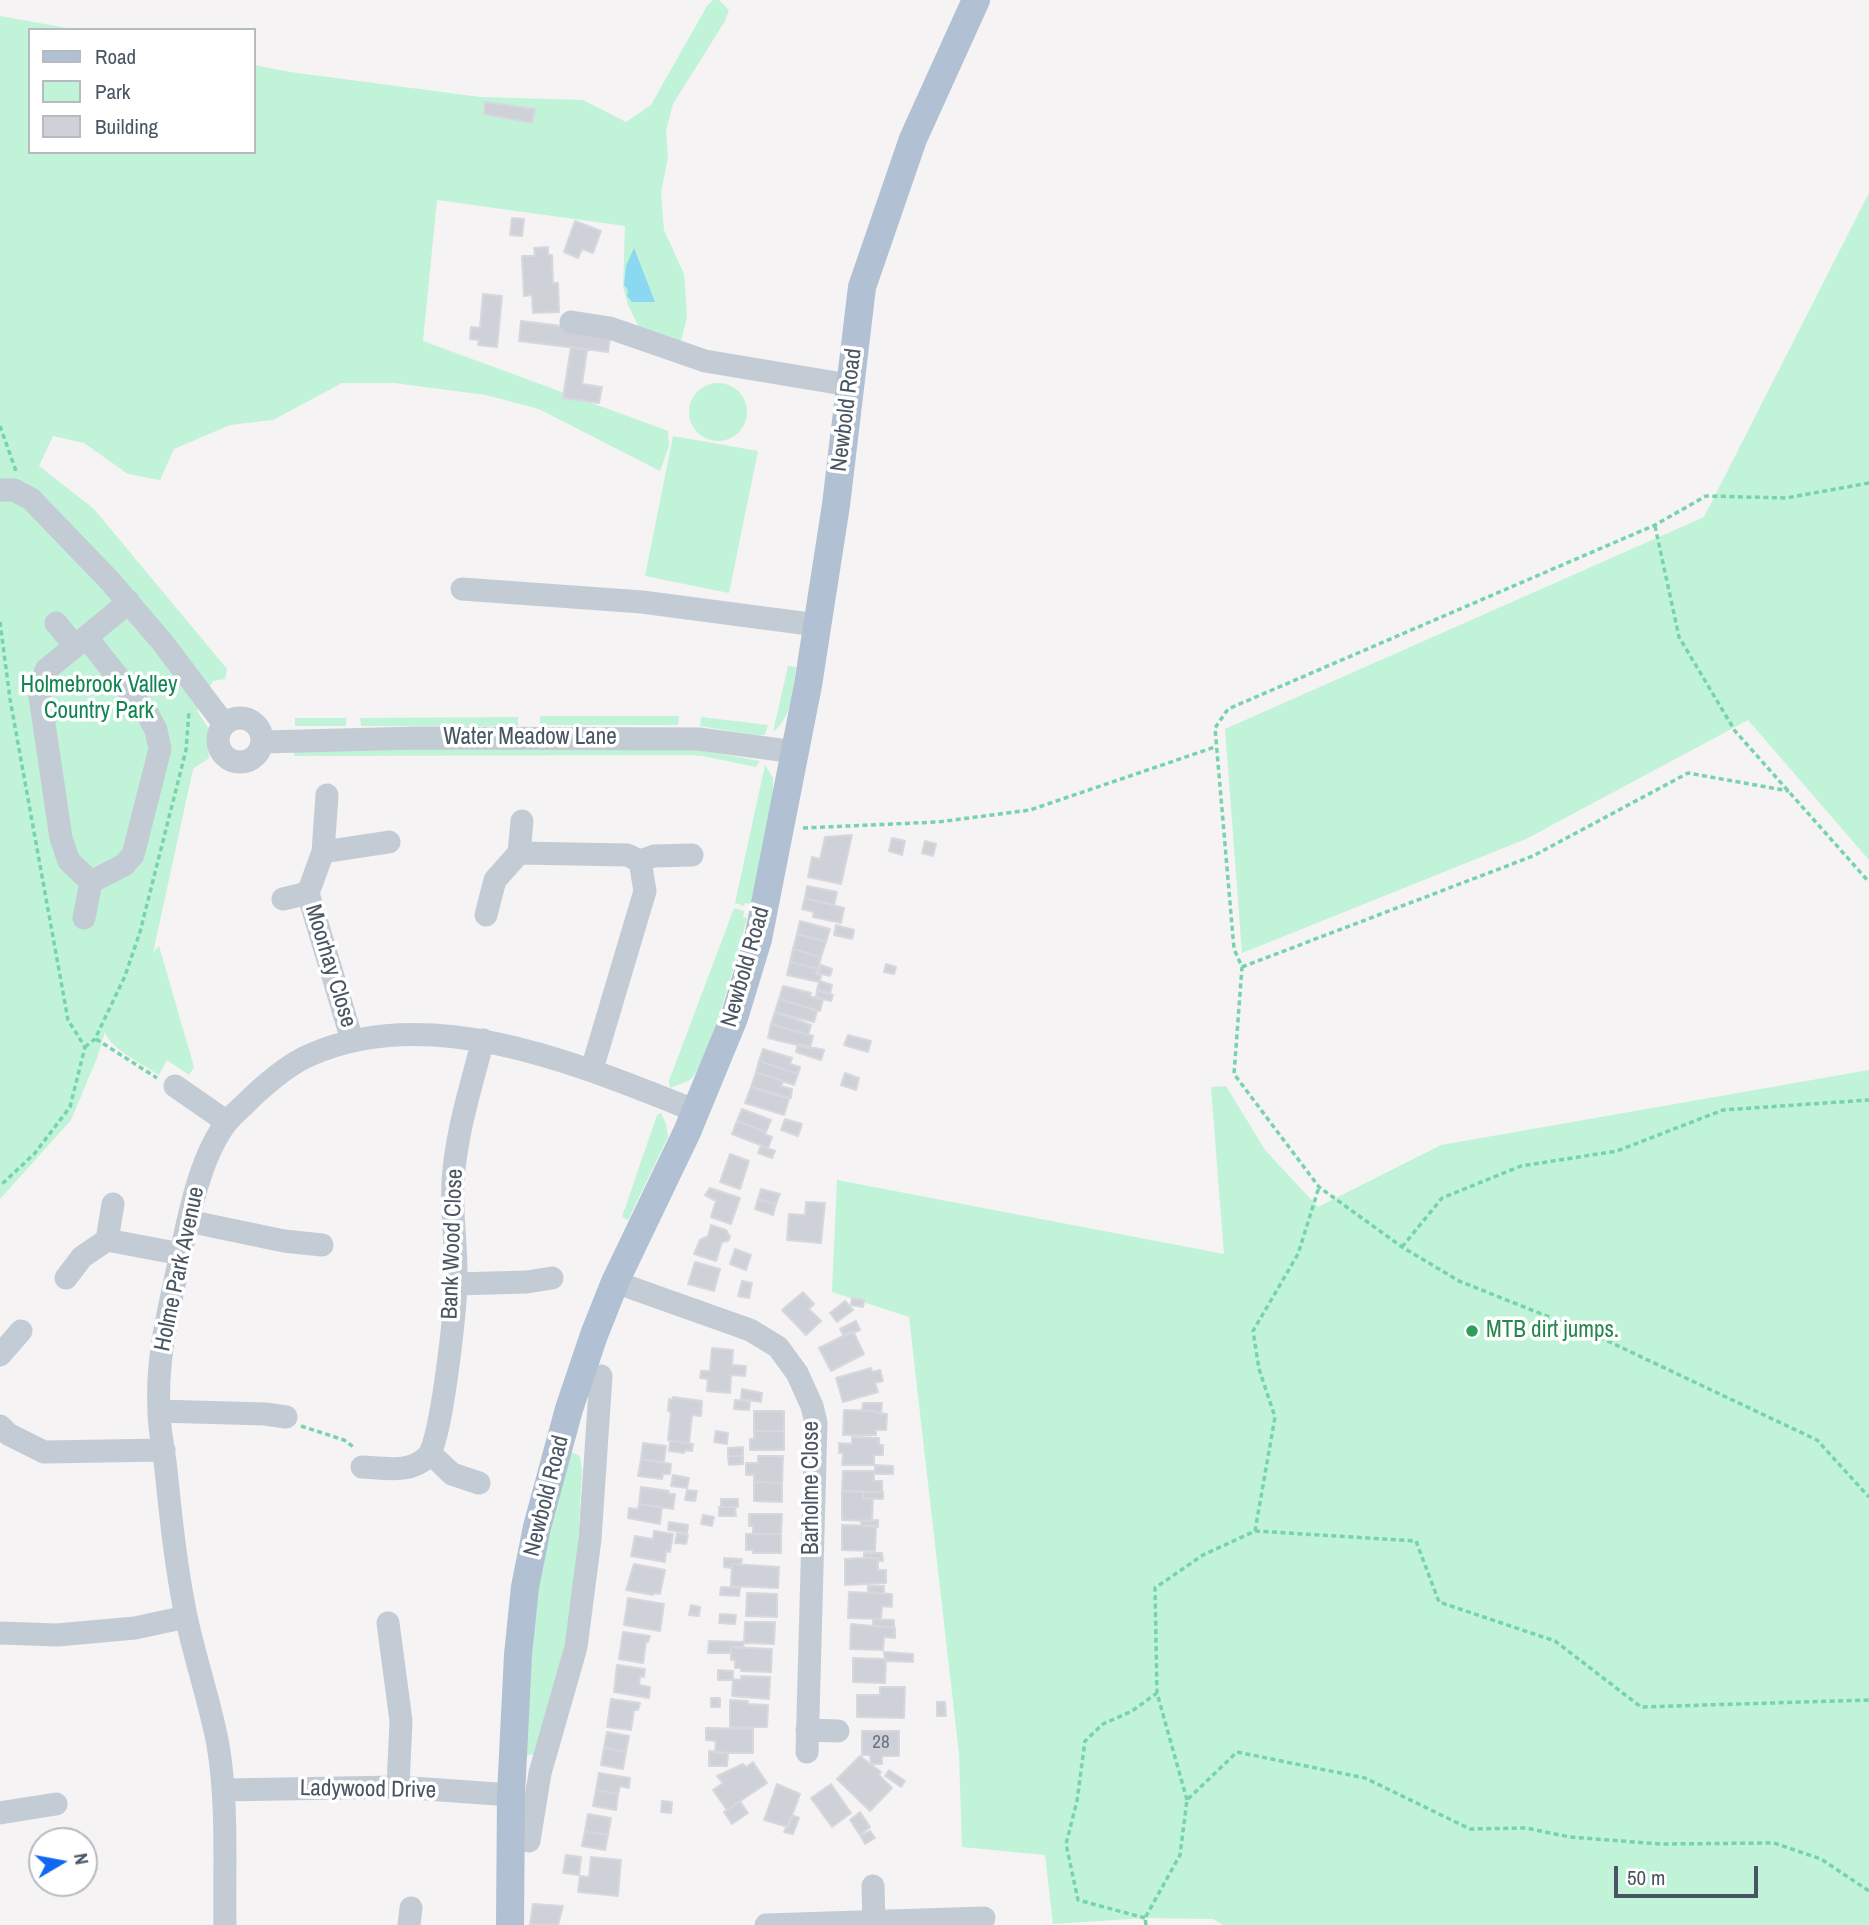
<!DOCTYPE html>
<style>
body{margin:0}
#map{position:relative;width:1869px;height:1925px;overflow:hidden;background:#f5f3f3;font-family:"Archivo Narrow",sans-serif}
canvas{display:block}
.legend{position:absolute;left:28px;top:28px;width:228px;height:126px;box-sizing:border-box;background:#fff;border:2px solid #b6bbc0;margin:0;padding:9px 12px;list-style:none;font-size:21px;color:#495562}
.legend li{display:flex;align-items:center;gap:14px;height:35px}
.legend b{width:35px;border:2px solid #b6bbc0}
.north{position:absolute;left:28px;top:1827px;width:70px;height:70px;box-sizing:border-box;background:#fff;border:2px solid #b6bbc0;border-radius:50%;rotate:80deg;font-size:19px;font-weight:700;line-height:28px;text-align:center;color:#495562}
.north::after{content:'';display:block;margin:auto;width:24px;height:32px;background:#1067f2;clip-path:polygon(50% 0,100% 100%,50% 72%,0 100%)}
.scale{position:absolute;left:1614px;top:1866px;width:144px;height:32px;box-sizing:border-box;border:4px solid #495562;border-top:0;padding-left:9px;font-size:21px;line-height:24px;white-space:nowrap;color:#495562;-webkit-text-stroke:5px #fff;paint-order:stroke}
</style>
<div id="map">
<canvas width="1869" height="1925"></canvas>
<ul class="legend">
<li><b style="height:9px;background:#b1c0d2"></b>Road</li>
<li><b style="height:19px;background:#c0f3d7"></b>Park</li>
<li><b style="height:19px;background:#cfd1d8"></b>Building</li>
</ul>
<div class="north">N</div>
<div class="scale">50 m</div>
</div>
<script>
const ctx = document.querySelector('canvas').getContext('2d');
ctx.lineJoin = 'round';
function paint(path, color) {
  ctx.fillStyle = color;
  ctx.fill(path, 'evenodd');
}
function strokePath(path, color, width, dash) {
  ctx.strokeStyle = color;
  ctx.lineWidth = width;
  ctx.lineCap = dash ? 'butt' : 'round';
  ctx.setLineDash(dash || []);
  ctx.stroke(path);
}
function drawText(font, color, halo, rows, align = 'center') {
  ctx.font = font + ' "Archivo Narrow",sans-serif';
  ctx.lineWidth = 7;
  ctx.setLineDash([]);
  ctx.textBaseline = 'middle';
  ctx.strokeStyle = halo;
  ctx.fillStyle = color;
  for (const [text, x, y, turn = 0] of rows) {
    ctx.save();
    ctx.translate(x, y);
    ctx.rotate((+turn || 0) * Math.PI / 180);
    ctx.textAlign = isNaN(turn) ? turn : align;
    if (halo) ctx.strokeText(text, 0, 0);
    ctx.fillText(text, 0, 0);
    ctx.restore();
  }
}
const green = new Path2D(`
 M713 0H719L729 10 725 21 673 104 666 130 668 157 661 193 664 230 684 274 687 317 681 341 644 337 628 305 623 287 625 226 437 200 423 341 668 431 669 446 660 471 539 409 486 395 394 383H342L273 420 230 425 174 449 160 480 128 474 84 443 53 436 39 466 94 509 227 669 225 679 213 681 197 711 209 729 207 736 209 758 193 769 153 953 159 946 194 1067 189 1075 167 1060 159 1075C144 1065 109 1048 105 1032L97 1058 71 1120 0 1199V16L78 30H30V152H254V65L290 72 480 97 583 100 626 122 651 105 707 6Z
 M1869 193V860L1748 720 1526 839 1242 953 1225 729 1704 517Z
 M689 412a29 29 0 1 1 58 0a29 29 0 1 1-58 0Z
 M673 436 758 451 729 593 645 576Z
 M788 666 796 667C792 690 793 716 773 732Z
 M540 716H679L678 725H540Z
 M518 717V726H361L360 718Z
 M701 717 768 725 765 735H755L700 726Z
 M295 718H346V726H295Z
 M676 746 760 761 756 767 703 756 688 755 294 756V747Z
 M765 765 773 778V793L751 904 745 903 744 906 735 903Z
 M734 908 744 911 743 917 747 918C740 946 708 1065 691 1079 685 1083 676 1085 670 1088L669 1081Z
 M1869 1070V1925H1223L1213 1919 1145 1918 1053 1924 1045 1855 962 1847 959 1754 909 1317 832 1292 837 1180 1224 1254 1211 1087 1226 1086 1265 1150 1318 1207 1441 1145Z
 M661 1113 666 1124 668 1137 628 1220 622 1217 657 1115Z
 M569 1451 580 1456 582 1471 575 1600 555 1686 534 1754 524 1756 523 1751 539 1577Z`);
const water = new Path2D(`
 M634 248 655 302H632L627 296 628 290 624 285 626 266Z`);
const building = new Path2D(`
 M485 102 535 109 532 123 484 114Z
 M512 218 524 219 522 236 510 235Z
 M575 221 601 231 593 253 582 249 578 258 564 252Z
 M548 247V255H552L553 283H558L559 312 533 313 532 295 524 296 522 256H535L534 248Z
 M483 294 502 296 497 347 478 345 479 340 470 339 471 327 480 328Z
 M521 321 611 332 608 352 519 341Z
 M571 347 587 350 582 384 602 387 599 403 563 398Z
 M852 835 841 884 808 877 812 857 820 859 825 837Z
 M892 838 905 841 902 855 889 851Z
 M925 841 936 844 933 856 922 853Z
 M807 886 837 892 834 905 805 898Z
 M805 898 844 908 841 923 813 917 814 912 802 909Z
 M800 921 830 929 826 942 797 934Z
 M836 925 854 930 852 939 834 935Z
 M797 934 826 942 821 957 793 949Z
 M793 949 821 957 818 969 790 962Z
 M790 962 818 969 816 974 821 976 819 982 787 975Z
 M886 964 896 967 894 974 884 972Z
 M821 965 832 969 830 976 818 973Z
 M820 981 832 985 830 993 817 989Z
 M783 986 811 993 810 996 823 1000 820 1011 779 999Z
 M817 991 833 995 831 1001 816 997Z
 M779 999 817 1011 814 1022 775 1012Z
 M775 1012 811 1025 808 1035 771 1024Z
 M771 1024 813 1036 810 1048 768 1038Z
 M848 1035 871 1041 868 1052 844 1045Z
 M798 1044 824 1050 821 1060 796 1052Z
 M763 1049 792 1058 790 1064 800 1067 798 1074 759 1061Z
 M759 1061 798 1074 794 1085 756 1072Z
 M756 1072 783 1081 781 1086 792 1089 791 1098 751 1087Z
 M845 1073 859 1078 856 1090 841 1085Z
 M751 1087 789 1099 784 1115 745 1103Z
 M742 1109 771 1120 766 1132 737 1121Z
 M785 1119 802 1124 798 1136 781 1130Z
 M737 1121 766 1132 765 1134 772 1137 768 1148 732 1134Z
 M761 1146 775 1151 772 1158 758 1153Z
 M730 1154 749 1161 740 1189 720 1182Z
 M710 1188 740 1198 731 1224 711 1217 716 1201 705 1195Z
 M761 1189 780 1194 776 1204 758 1199Z
 M758 1199 776 1204 773 1215 755 1209Z
 M806 1202 825 1203 821 1243 787 1240 789 1214 805 1215Z
 M711 1225 726 1230 730 1237 728 1241 722 1242 716 1261 694 1254 700 1240 708 1236Z
 M735 1249 751 1255 746 1270 730 1264Z
 M695 1262 720 1269 714 1291 688 1284Z
 M742 1281 752 1283 749 1298 738 1296Z
 M803 1292 814 1304 809 1309 821 1321 806 1335 782 1310Z
 M852 1298 864 1300 863 1307 851 1305Z
 M845 1301 853 1310 837 1322 830 1313Z
 M856 1321 860 1330 844 1336 840 1329Z
 M853 1331 864 1354 831 1371 819 1348Z
 M712 1348 733 1350 732 1365 746 1366 745 1376 731 1375 730 1393 707 1391 708 1379 700 1378 701 1371H710Z
 M871 1368 872 1372 880 1370 883 1381 875 1383 878 1392 843 1402 836 1378Z
 M742 1389 762 1393 761 1402 741 1399Z
 M673 1397 702 1401 701 1416 692 1415 689 1443 668 1440 671 1412 668 1411 669 1399 673 1400Z
 M735 1400 750 1402 749 1410 734 1409Z
 M863 1403H882L881 1413H877V1411H862Z
 M844 1410 877 1411V1413L887 1414 886 1430H876V1435H843Z
 M754 1411H784V1431H754Z
 M716 1431 728 1433 727 1444 714 1442Z
 M754 1431H784V1450H750V1439H754Z
 M852 1437 879 1438V1445H883V1455H874V1465H842L843 1453H839V1443L852 1444Z
 M670 1441 693 1444 692 1451 685 1450 684 1453 669 1451Z
 M643 1443 666 1446 664 1462 641 1459Z
 M743 1447V1456H728V1448Z
 M728 1456H743V1464L729 1465Z
 M758 1456H783L782 1483 754 1482V1475H746V1463H758Z
 M641 1459 671 1464 670 1474H663L662 1479 638 1476Z
 M875 1465 893 1466V1474H875Z
 M843 1471H874V1481H882V1492L842 1491Z
 M673 1475 689 1478 687 1488 671 1486Z
 M754 1482 782 1483V1502L754 1501Z
 M641 1487 669 1491V1494H675L673 1509 639 1504Z
 M687 1490 697 1491 695 1501 685 1500Z
 M842 1491 863 1492V1498L873 1499 872 1521 842 1520Z
 M863 1492H883V1499L863 1498Z
 M721 1499H738V1507H721Z
 M639 1504 662 1507 660 1524 628 1518 629 1508 638 1509Z
 M719 1507H735L736 1516H719Z
 M749 1514H782L781 1534H753V1526H749Z
 M703 1515 714 1517 712 1526 701 1524Z
 M878 1520V1527L861 1526V1521Z
 M669 1522 688 1525 687 1533 668 1530Z
 M842 1525 876 1526 875 1551 842 1550Z
 M654 1531 673 1534 670 1552 666 1551 665 1562 631 1556 635 1536 653 1539Z
 M677 1533 688 1535 686 1544 675 1543Z
 M746 1534H781V1553H753V1550H746Z
 M864 1553H882L883 1561H878V1558H864Z
 M724 1558 742 1559 741 1565 732 1564V1568L724 1567Z
 M864 1558H878V1570H886V1583L845 1585V1559Z
 M634 1564 665 1570 660 1594 654 1593 653 1595 626 1590Z
 M732 1564 779 1567 778 1588 731 1586Z
 M868 1586H884V1594L868 1592Z
 M721 1587 740 1588 739 1596 720 1595Z
 M849 1592 892 1594V1607L882 1606 881 1619 848 1618Z
 M747 1593 777 1594V1617L746 1616Z
 M628 1598 664 1604 660 1631 624 1625Z
 M691 1605 700 1607 699 1616 689 1615Z
 M720 1614 736 1615 735 1624 719 1623Z
 M873 1619 894 1620V1628L873 1625Z
 M745 1622H775L774 1644 744 1643Z
 M851 1624 895 1628V1638L884 1637 883 1650 850 1649Z
 M623 1632 650 1636 648 1642H646L643 1663 619 1659Z
 M709 1641 744 1642 743 1648 731 1647V1653H708Z
 M731 1647 772 1649 771 1672 741 1671V1668H735V1660H731Z
 M884 1652 913 1654V1662L885 1661Z
 M853 1658 886 1659 885 1683 853 1682Z
 M617 1665 645 1669 644 1677 640 1676 639 1685 650 1687 649 1698 614 1692Z
 M718 1670 733 1671V1680H718Z
 M741 1676 770 1677 769 1699 732 1696 733 1679 741 1680Z
 M880 1687H905L904 1718 857 1717V1695H880Z
 M711 1698H720V1707H711Z
 M611 1699 640 1703 638 1710H634L631 1730 607 1727Z
 M730 1700 748 1701V1704L768 1705 767 1727H730Z
 M937 1702H945L946 1716H937Z
 M706 1728 753 1729V1753H715L716 1741 706 1740Z
 M862 1731H899V1756H882V1764H871L870 1755H862Z
 M607 1732 629 1736 626 1752 604 1748Z
 M604 1748 626 1752 623 1769 601 1765Z
 M709 1751 728 1753 727 1766H709Z
 M860 1756 881 1772 879 1775 892 1788 870 1811 837 1779Z
 M753 1762 767 1783 727 1810 713 1790 723 1783 717 1776 743 1764 746 1767Z
 M889 1770 905 1781 901 1787 885 1776Z
 M599 1773 630 1778 629 1788 620 1786 618 1794 596 1790Z
 M777 1784 800 1794 788 1827 764 1820Z
 M831 1784 851 1813 832 1827 811 1798Z
 M596 1790 618 1794 616 1810 593 1806Z
 M662 1801 672 1802 671 1813 661 1812Z
 M740 1801 748 1813 732 1824 724 1812Z
 M860 1812 870 1827 860 1835 850 1820Z
 M588 1814 611 1818 608 1835 585 1831Z
 M792 1815 799 1818 793 1834 784 1832Z
 M585 1831 608 1835 605 1850 582 1846Z
 M870 1831 875 1838 865 1844 861 1836Z
 M566 1855 581 1857 579 1875 563 1873Z
 M591 1857 621 1860 618 1896 578 1892 580 1876 589 1877Z
 M533 1904 563 1906 558 1925H530Z`);
const path = new Path2D(`
 M0 426 16 471
 M1869 483 1786 498 1706 496 1655 525 1228 709 1215 728 1234 949 1242 967 1234 1074 1319 1187 1402 1247 1459 1281 1597 1336 1817 1440 1869 1497
 M1655 526 1679 637 1735 731 1869 882
 M0 622 10 699 68 1020 85 1047 70 1107 35 1153 0 1186
 M803 828 938 822 1030 810 1215 747
 M1242 967 1533 856 1688 773 1789 791
 M96 1039 157 1078
 M85 1047 95 1039 125 976 140 932 186 750 189 712
 M1402 1247 1442 1198 1521 1166 1617 1151 1723 1110 1869 1100
 M301 1426 344 1440 355 1448
 M1255 1531 1416 1541 1439 1602 1555 1641 1641 1707 1869 1700
 M1187 1800 1157 1693 1155 1588 1203 1555 1255 1531 1275 1417 1259 1369 1253 1331 1298 1254 1319 1187
 M1145 1918 1078 1900 1066 1844 1077 1801 1085 1741 1103 1724 1132 1711 1157 1693
 M1146 1925 1145 1918 1180 1855 1187 1800 1237 1752 1365 1778 1470 1829 1526 1828 1570 1837 1660 1844 1774 1843 1821 1859 1869 1891`);
const minor = new Path2D(`
 M571 322 610 328 705 361 849 385
 M0 490H14L31 499 110 581 163 643 224 724
 M462 589 642 602 817 625
 M56 623 75 646
 M87 638 148 715 156 730 160 749 133 855 124 865 91 882
 M218 740a22 22 0 1 1 44 0a22 22 0 1 1-44 0Z
 M264 742 416 738 699 739 795 752
 M327 795 323 852 308 893 352 1040
 M323 852 389 842
 M519 853 627 855 640 861 654 856 692 855
 M91 882 69 861 61 838 39 690 46 670 129 602
 M283 899 308 893
 M486 915 495 880 519 853 522 821
 M84 918 91 882
 M592 1069 645 891 640 861
 M175 1086 227 1122
 M188 1221 284 1241 322 1245
 M107 1240 181 1254
 M66 1278 82 1257 107 1240 113 1204
 M615 1282 750 1330 778 1347 797 1373 812 1406 816 1423 807 1752
 M456 1284 527 1282 552 1278
 M0 1355 21 1331
 M159 1411 265 1414 286 1417
 M0 1426 8 1434 44 1452 164 1450
 M430 1453 452 1474 479 1483
 M362 1467C385 1468 411 1474 428 1456 442 1439 455 1311 456 1283 457 1249 451 1215 453 1181 456 1133 471 1087 483 1040
 M388 1623 401 1721 398 1787
 M0 1633 57 1635 135 1628 186 1617
 M807 1730 838 1731
 M224 1790 398 1787 511 1795
 M0 1813 56 1804
 M529 1841 540 1773 576 1647 590 1539 601 1376
 M873 1886 874 1921
 M225 1925C224 1865 228 1805 218 1745 210 1702 195 1659 186 1616 176 1568 171 1519 166 1470 164 1451 159 1430 159 1411 156 1354 170 1307 181 1253 190 1211 201 1155 227 1122 234 1113 244 1106 251 1098 268 1082 289 1064 310 1055 432 1001 580 1065 696 1111
 M409 1925 411 1908
 M766 1925 984 1918`);
const major = new Path2D(`
 M510 1925 511 1795 518 1655 525 1587 537 1527 569 1409 594 1335 615 1282 687 1132 734 1018 758 939 808 685 836 505 862 287 913 139 976 0`);
const markers = [
 [1472,1331,7,"#2e9e5b"]
];
const numberNames = [
 ["28",881,1743]
];
const streetNames = [
 ["Newbold Road",847,410,-83],
 ["Water Meadow Lane",530,738],
 ["Moorhay Close",330,966,73],
 ["Newbold Road",746,967,-74],
 ["Bank Wood Close",453,1244,-88],
 ["Holme Park Avenue",180,1269,-78],
 ["Barholme Close",812,1488,-90],
 ["Newbold Road",547,1496,-76],
 ["Ladywood Drive",368,1790,1]
];
const parkNames = [
 ["Holmebrook Valley",99,686],
 ["Country Park",99,712]
];
const leisureNames = [
 ["MTB dirt jumps.",1486,1331]
];
paint(green, '#c0f3d7');
paint(water, '#8bd8f2');
paint(building, '#cfd1d8');
strokePath(building, '#d6d8de', 2);
strokePath(path, '#76d4aa', 3.5, [5, 3.5]);
strokePath(minor, '#c3ccd5', 23);
strokePath(major, '#b1c0d2', 28);
for (const [x, y, r, color] of markers) {
  const dot = new Path2D();
  dot.arc(x, y, r, 0, 2 * Math.PI);
  ctx.fillStyle = color;
  ctx.fill(dot);
  strokePath(dot, '#fff', 2.5);
}
drawText('19px', '#6a7480', null, numberNames);
drawText('23px', '#495562', '#fff', streetNames);
drawText('23px', '#128552', '#fff', parkNames);
drawText('23px', '#27864d', '#fff', leisureNames, 'left');
</script>
